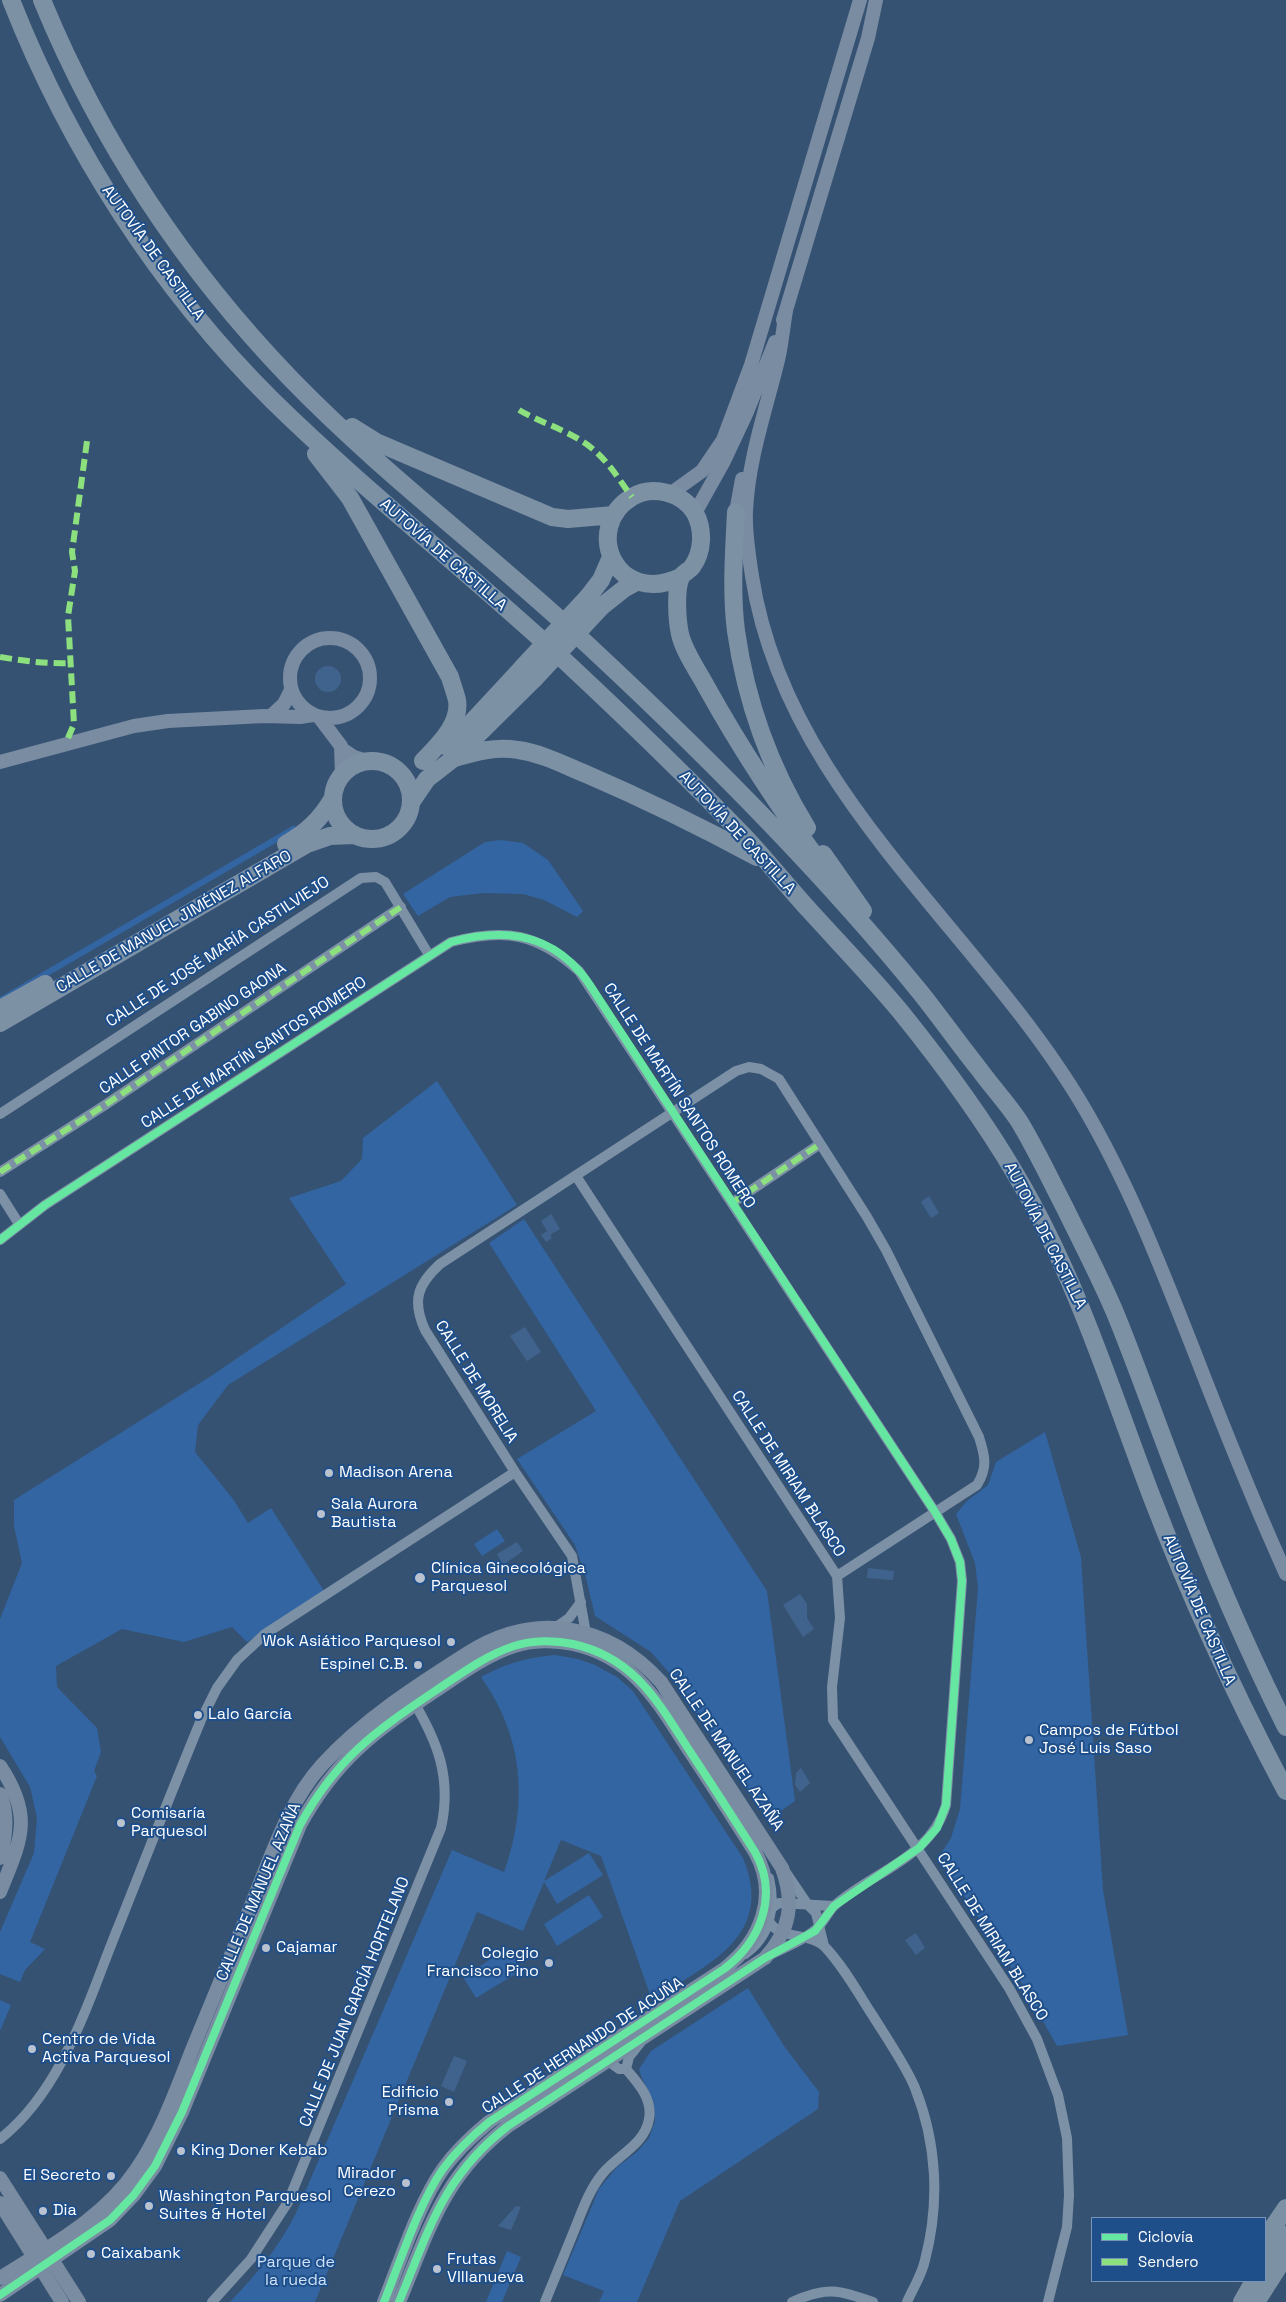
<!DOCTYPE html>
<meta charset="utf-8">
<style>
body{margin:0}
#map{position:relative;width:1286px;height:2302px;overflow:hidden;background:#365272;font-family:"Space Grotesk",sans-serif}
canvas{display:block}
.legend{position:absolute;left:1091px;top:2217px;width:175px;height:65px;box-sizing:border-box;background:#1e4f8b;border:1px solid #7895b9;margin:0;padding:6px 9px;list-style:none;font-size:15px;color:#fff}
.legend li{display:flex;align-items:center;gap:10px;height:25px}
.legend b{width:25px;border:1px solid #7895b9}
</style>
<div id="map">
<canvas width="1286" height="2302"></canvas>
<ul class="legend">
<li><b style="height:6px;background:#66e7a1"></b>Ciclovía</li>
<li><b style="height:6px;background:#8de07e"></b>Sendero</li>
</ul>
</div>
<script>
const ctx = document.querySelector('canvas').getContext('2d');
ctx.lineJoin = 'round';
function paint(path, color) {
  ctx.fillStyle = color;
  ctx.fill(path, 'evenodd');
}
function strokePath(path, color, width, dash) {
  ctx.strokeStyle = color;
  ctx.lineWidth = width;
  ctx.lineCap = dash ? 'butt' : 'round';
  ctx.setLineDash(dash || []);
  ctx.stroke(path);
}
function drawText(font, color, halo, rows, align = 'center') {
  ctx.font = font + ' "Space Grotesk",sans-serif';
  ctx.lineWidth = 4;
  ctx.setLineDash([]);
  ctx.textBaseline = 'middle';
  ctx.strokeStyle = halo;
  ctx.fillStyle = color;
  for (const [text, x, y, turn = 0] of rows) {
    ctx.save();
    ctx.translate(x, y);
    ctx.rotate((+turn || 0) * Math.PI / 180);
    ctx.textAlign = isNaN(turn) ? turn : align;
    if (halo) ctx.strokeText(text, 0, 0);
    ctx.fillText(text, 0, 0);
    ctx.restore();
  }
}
const green = new Path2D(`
 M294 825 298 830 0 1004V997Z
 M501 840 523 843 548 860 583 911 577 917 544 900 523 894 483 893 450 897 418 916 403 894 485 842Z
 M437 1081 517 1205 228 1385 198 1425 195 1452 233 1499 248 1523 271 1508 326 1594 247 1642 232 1627 184 1642 122 1629 56 1666 57 1687 97 1728 101 1752 94 1771 97 1776 30 1942 45 1949 25 1970 20 1982 0 1974V1932L34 1853 37 1818 30 1787 0 1737V1619L22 1563 14 1526V1500L211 1376 346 1284 289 1198 341 1181 362 1159 363 1138Z
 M524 1219 767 1591 795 1801 768 1820 672 1676 651 1652 595 1616 586 1578 575 1545 517 1459 596 1411 489 1243Z
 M1045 1432 1081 1557 1103 1890 1128 2035 1057 2046 1022 1984 944 1865 942 1852 951 1838 960 1809 978 1588 975 1563 956 1514 967 1501 988 1485 996 1462Z
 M497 1529 505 1541 482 1556 474 1544Z
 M555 1655 578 1659 595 1665 617 1677 633 1691 743 1858C776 1937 706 1965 652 2000L601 1856 561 1840 544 1881 589 1853 603 1875 557 1904 544 1882 523 1931 477 1912 315 2302H230C256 2275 279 2247 296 2213L452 1850 504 1872C529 1802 523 1736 481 1677 507 1663 525 1658 555 1655Z
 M589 1895 603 1917 557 1946 544 1924Z
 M508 1948 522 1970 476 1998 463 1977Z
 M748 1988 784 2046 819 2092 818 2109 680 2201 637 2302H599L604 2291 563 2275 599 2189 617 2167 637 2152 649 2138 655 2121 654 2103 641 2076 639 2069 651 2051Z
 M0 2000 11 2005 0 2031Z
 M507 2251 521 2257 502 2302H486Z`);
const water = new Path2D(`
 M315 679a13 13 0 1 1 26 0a13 13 0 1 1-26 0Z
 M929 1196 939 1213 931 1218 921 1202Z
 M551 1214 560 1229 550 1235 552 1238 546 1242 541 1235 547 1231 541 1221Z
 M525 1327 541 1352 527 1361 510 1336Z
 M517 1542 523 1551 503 1565 497 1554Z
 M868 1568 894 1571 893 1580 867 1578Z
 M800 1594 807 1604V1618L814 1629 803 1637 783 1605Z
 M801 1768 810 1783 800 1792 795 1785 796 1773Z
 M916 1933 925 1948 916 1955 905 1940Z
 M454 2056 467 2061 454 2092 441 2086Z
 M516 2206 521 2207 511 2230 498 2226Z`);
const street = new Path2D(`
 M0 1114 361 878 376 877 385 882 429 955
 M0 1172 102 1107 401 907
 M576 1176 837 1576 840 1618 832 1687 833 1720 1009 1988 1037 2039 1058 2095 1067 2138 1069 2195 1067 2227 1048 2302
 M0 1194 19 1224
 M732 1203 820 1144
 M0 1240 45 1205 451 942C505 928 537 933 579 971L935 1512 951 1539 960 1562 962 1581 946 1805C931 1858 872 1872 834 1906 827 1913 823 1924 815 1930 803 1941 783 1948 768 1956
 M556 1627 569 1618 581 1602
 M587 1639 572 1556 515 1472 425 1330C412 1301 417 1285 440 1264L736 1071 749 1067 761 1069 779 1079 867 1217 886 1250 979 1437C985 1456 988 1467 977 1485L837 1576
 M785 1871 808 1905 816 1913 824 1946
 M772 1908 779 1903 834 1906
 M769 1921C778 1940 811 1932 825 1947 844 1967 858 1993 873 2016 886 2037 906 2066 915 2088 937 2143 940 2203 925 2260 922 2275 913 2288 907 2302
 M745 1954C770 1937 776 1907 769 1878
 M626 2069 629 2057 641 2042
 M0 2139C64 2089 89 1998 119 1925 146 1857 173 1788 201 1720L217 1688 237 1660 265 1634 515 1472
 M212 2302 251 2259 288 2202 441 1828C452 1778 438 1742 412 1699
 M545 2302C555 2278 564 2255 574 2231 582 2211 589 2190 603 2173 618 2155 645 2144 649 2119 653 2099 638 2083 626 2069H619L608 2061 611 2055
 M792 2302C827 2286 838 2290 873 2302`);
const secondary = new Path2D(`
 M786 311C783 327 782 344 778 360 766 410 748 460 746 512 745 533 749 556 752 576 785 792 977 927 1083 1106 1129 1184 1161 1267 1194 1351 1223 1426 1253 1501 1286 1574
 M783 320 868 38 876 0
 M670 494 702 471 723 440 751 365 860 0
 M736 512 742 479
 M695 513 724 461 747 412 775 342
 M290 678a40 40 0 1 1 80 0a40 40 0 1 1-80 0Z
 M271 716 284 704 291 690
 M319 717 341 746 342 775
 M342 749 354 757 367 761
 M0 762 134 726 168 721 264 716 300 717 313 715
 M0 1766C34 1817 21 1840 0 1892
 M0 1794C9 1815 6 1837 0 1858
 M0 2178 79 2302
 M0 2203 62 2302
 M0 2278C47 2248 104 2218 136 2170 161 2133 176 2091 192 2050 215 1994 238 1939 260 1883 276 1843 292 1798 322 1765 363 1720 416 1686 468 1653 536 1610 608 1624 661 1682L782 1868C795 1904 790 1930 765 1958L508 2126C443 2176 429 2230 399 2302
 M0 2295 110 2220 133 2196 155 2166 182 2112 300 1825C336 1759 374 1732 435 1691 459 1675 486 1655 514 1646 532 1640 555 1640 573 1644 636 1658 659 1704 691 1753 713 1786 734 1819 755 1852 779 1895 761 1941 724 1969L489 2122C472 2136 456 2151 443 2169 419 2203 400 2262 384 2302`);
const highway = new Path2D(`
 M11 0C69 148 160 289 273 401 367 493 470 573 566 662 626 718 686 776 743 835 766 859 787 886 810 911 840 944 871 976 900 1011 942 1063 982 1117 1016 1175 1076 1276 1110 1387 1151 1495 1190 1597 1235 1695 1286 1791
 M42 0C100 141 185 269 291 379 384 475 492 555 590 647 706 755 820 869 920 992 940 1017 959 1044 979 1069 992 1087 1007 1103 1019 1121 1036 1149 1050 1179 1065 1208 1082 1243 1101 1279 1116 1315 1138 1369 1157 1424 1178 1478 1210 1563 1245 1645 1286 1727
 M352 427 376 442 552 517 568 519 614 515
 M316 454 350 498 450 677C452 684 455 692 457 700 461 724 438 745 423 761
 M736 512C734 552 731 592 736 631 746 701 770 768 807 828
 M681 577C615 608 582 527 632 497 652 485 682 492 695 513 704 530 703 552 692 567 689 571 683 573 681 577 675 590 677 620 680 634 684 652 698 671 707 688 742 751 781 810 824 868
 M588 597 601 580 611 557
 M601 607 625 588 636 582
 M445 746 470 724 522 668
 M454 758C475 752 496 746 518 750 541 753 564 765 586 774 644 799 701 827 757 857
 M333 800a39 39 0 1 1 78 0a39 39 0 1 1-78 0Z
 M412 801 427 779 454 758 535 678
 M286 844C307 832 320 820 333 798
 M823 854 863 911
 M0 1009 45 984
 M0 1023 307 844 330 836 353 835
 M1265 2239 1286 2208
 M1265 2262 1286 2235
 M1242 2302 1254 2281
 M1256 2302 1286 2255`);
const highwayBridge = new Path2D(`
 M522 668 588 597
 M535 678 601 607`);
const quiet = new Path2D(`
 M519 410C543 424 574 432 595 451 610 464 620 481 632 497
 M0 657C24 661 47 664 71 663
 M68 738 74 724 68 616 75 571 72 552 87 441
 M0 1172 102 1107 401 907
 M732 1203 820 1144`);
const cycleway = new Path2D(`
 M0 1240 45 1205 451 942C498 929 544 931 579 971 587 979 593 990 599 999L935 1512 951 1539 960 1562 962 1581 946 1805 937 1828 919 1848 834 1906 815 1931 765 1958 508 2126C443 2176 429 2230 399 2302
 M0 2295 110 2220 133 2196 155 2166 182 2112 300 1825C336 1759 374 1732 435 1691 459 1675 486 1655 514 1646 532 1640 555 1640 573 1644 636 1658 659 1704 691 1753 713 1786 734 1819 755 1852 779 1895 761 1941 724 1969L489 2122C472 2136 456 2151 443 2169 419 2203 400 2262 384 2302`);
const markers = [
 [329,1473,5,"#b9c2ce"],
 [321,1514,5,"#b9c2ce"],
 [420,1578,6,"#b9c2ce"],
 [451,1642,5,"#b9c2ce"],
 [418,1665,5,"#b9c2ce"],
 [198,1715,5,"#b9c2ce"],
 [1029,1740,5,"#b9c2ce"],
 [121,1823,5,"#b9c2ce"],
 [266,1948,5,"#b9c2ce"],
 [549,1963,5,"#b9c2ce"],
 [32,2049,5,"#b9c2ce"],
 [449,2102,5,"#b9c2ce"],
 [181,2151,5,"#b9c2ce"],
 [111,2176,5,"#b9c2ce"],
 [406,2183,5,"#b9c2ce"],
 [149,2206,5,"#b9c2ce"],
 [43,2211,5,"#b9c2ce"],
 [91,2254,5,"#b9c2ce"],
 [437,2269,5,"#b9c2ce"]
];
const streetNames = [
 ["AUTOVÍA DE CASTILLA",153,253,54],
 ["AUTOVÍA DE CASTILLA",443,555,41],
 ["AUTOVÍA DE CASTILLA",737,833,47],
 ["CALLE DE MANUEL JIMÉNEZ ALFARO",174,922,-30],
 ["CALLE DE JOSÉ MARÍA CASTILVIEJO",218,952,-33],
 ["CALLE PINTOR GABINO GAONA",193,1029,-34],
 ["CALLE DE MARTÍN SANTOS ROMERO",254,1053,-33],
 ["CALLE DE MARTÍN SANTOS ROMERO",679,1096,57],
 ["AUTOVÍA DE CASTILLA",1045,1236,63],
 ["CALLE DE MORELIA",476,1382,58],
 ["CALLE DE MIRIAM BLASCO",788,1474,57],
 ["AUTOVÍA DE CASTILLA",1199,1610,67],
 ["CALLE DE MANUEL AZAÑA",726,1750,56],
 ["CALLE DE MANUEL AZAÑA",259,1892,-67],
 ["CALLE DE MIRIAM BLASCO",992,1937,58],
 ["CALLE DE JUAN GARCÍA HORTELANO",355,2002,-68],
 ["CALLE DE HERNANDO DE ACUÑA",583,2046,-33]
];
const poiNames = [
 ["Madison Arena",339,1473],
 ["Sala Aurora",331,1505],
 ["Bautista",331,1523],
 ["Clínica Ginecológica",431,1569],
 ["Parquesol",431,1587],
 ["Wok Asiático Parquesol",441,1642,"right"],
 ["Espinel C.B.",408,1665,"right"],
 ["Lalo García",208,1715],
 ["Campos de Fútbol",1039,1731],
 ["José Luis Saso",1039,1749],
 ["Comisaría",131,1814],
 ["Parquesol",131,1832],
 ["Cajamar",276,1948],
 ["Colegio",539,1954,"right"],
 ["Francisco Pino",539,1972,"right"],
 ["Centro de Vida",42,2040],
 ["Activa Parquesol",42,2058],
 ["Edificio",439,2093,"right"],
 ["Prisma",439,2111,"right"],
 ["King Doner Kebab",191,2151],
 ["Mirador",396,2174,"right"],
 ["Cerezo",396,2192,"right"],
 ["El Secreto",101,2176,"right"],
 ["Washington Parquesol",159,2197],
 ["Suites & Hotel",159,2215],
 ["Dia",53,2211],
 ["Caixabank",101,2254],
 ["Frutas",447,2260],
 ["VIllanueva",447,2278]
];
const parkNames = [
 ["Parque de",296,2263],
 ["la rueda",296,2281]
];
paint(green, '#3265a1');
paint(water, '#40638d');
strokePath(street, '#7d91a6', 10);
strokePath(secondary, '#798ca2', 14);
strokePath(highway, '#7d91a5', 18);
strokePath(highwayBridge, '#7d91a5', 18);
strokePath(quiet, '#8de07e', 6, [12, 6]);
strokePath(cycleway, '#66e7a1', 8);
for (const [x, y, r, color] of markers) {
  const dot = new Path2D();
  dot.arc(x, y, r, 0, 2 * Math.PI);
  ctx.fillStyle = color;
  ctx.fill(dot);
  strokePath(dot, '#1e4f8b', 2);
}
drawText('16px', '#fff', '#1e4f8b', streetNames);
drawText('16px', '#fff', '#1e4f8b', poiNames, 'left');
drawText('16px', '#cfe2f9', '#1e4f8b', parkNames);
</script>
